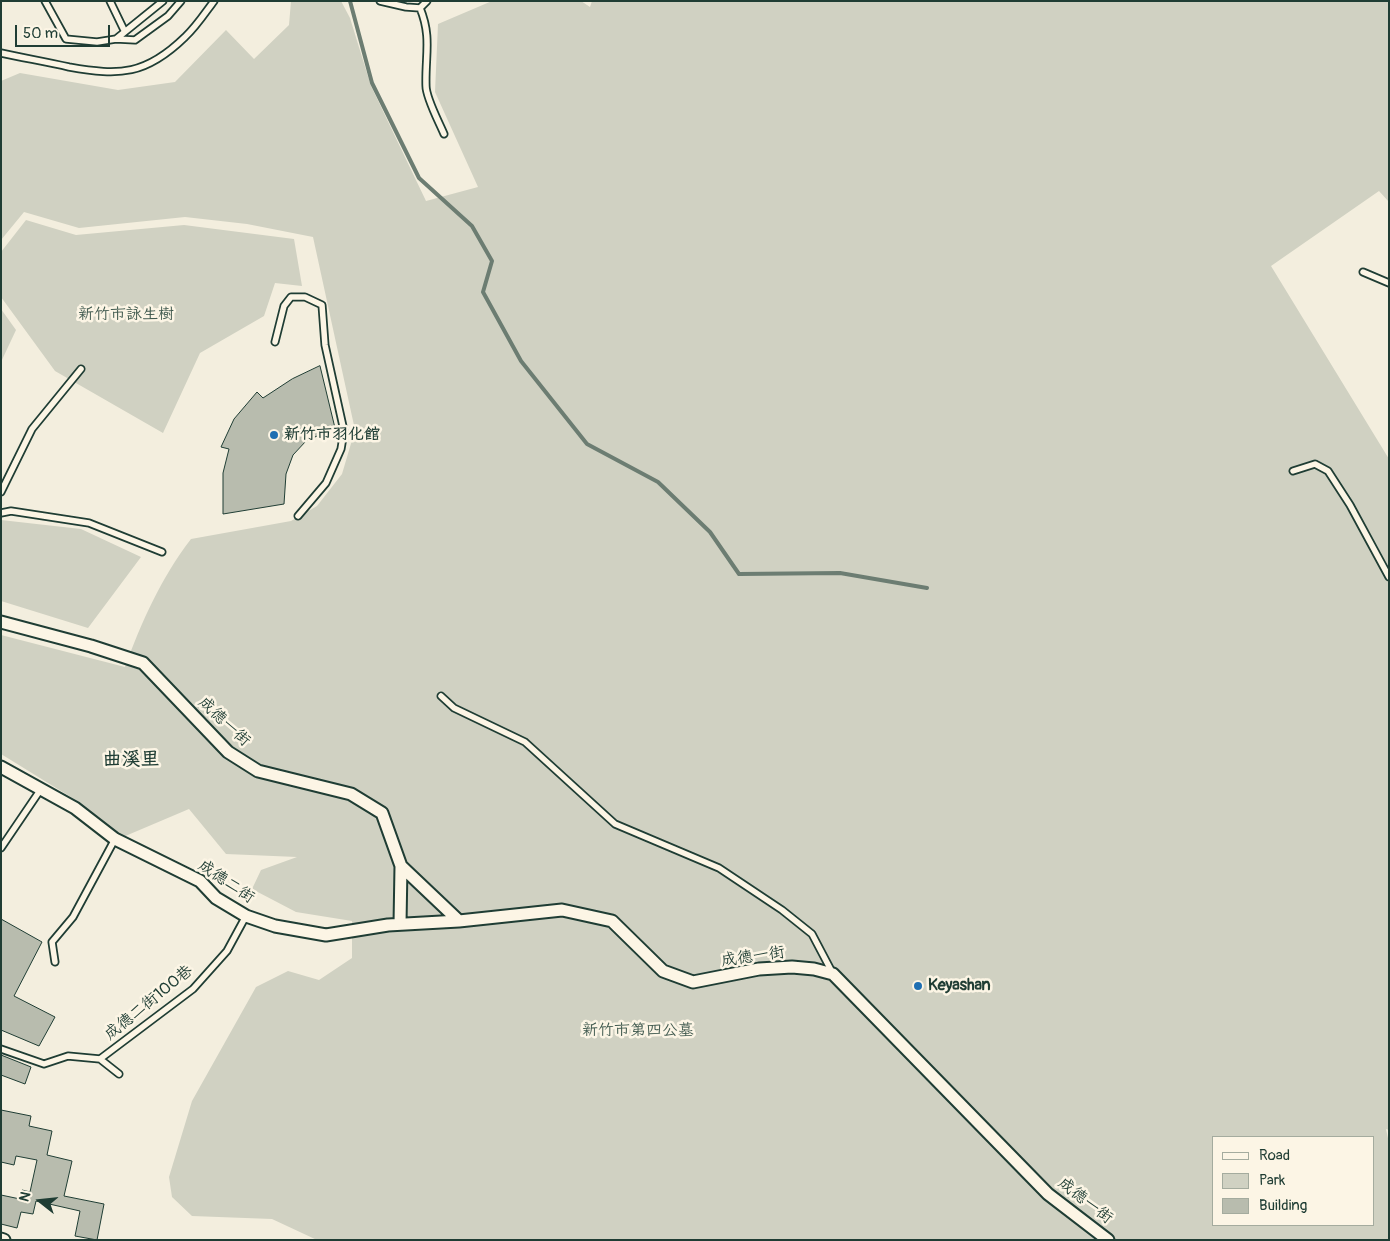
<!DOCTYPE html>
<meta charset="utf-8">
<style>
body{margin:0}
#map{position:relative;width:1390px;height:1241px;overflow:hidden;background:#f3eede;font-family:Pangolin,sans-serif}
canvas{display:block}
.frame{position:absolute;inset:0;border:2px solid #1f3d34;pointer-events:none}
.legend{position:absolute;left:1212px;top:1136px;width:162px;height:90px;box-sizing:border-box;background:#fcf5e5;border:1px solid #a4ab9e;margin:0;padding:6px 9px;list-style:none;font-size:15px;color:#1f3d34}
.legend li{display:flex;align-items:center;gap:10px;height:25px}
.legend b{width:25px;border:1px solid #a4ab9e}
.north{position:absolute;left:15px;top:1176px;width:50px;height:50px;-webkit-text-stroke:4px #fcf5e5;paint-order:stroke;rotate:286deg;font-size:14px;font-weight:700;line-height:20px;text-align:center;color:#1f3d34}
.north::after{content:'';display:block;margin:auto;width:18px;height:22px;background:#1f3d34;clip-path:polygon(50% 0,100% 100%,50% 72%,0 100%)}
.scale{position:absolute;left:15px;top:25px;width:95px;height:22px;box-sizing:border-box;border:2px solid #1f3d34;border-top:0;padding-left:6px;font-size:15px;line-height:18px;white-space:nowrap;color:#1f3d34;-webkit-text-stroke:4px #fcf5e5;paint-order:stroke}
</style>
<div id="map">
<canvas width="1390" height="1241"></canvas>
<div class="frame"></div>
<ul class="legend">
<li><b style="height:6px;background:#fcf5e5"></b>Road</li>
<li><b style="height:14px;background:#d0d1c2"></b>Park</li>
<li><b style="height:14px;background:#b8bcae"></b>Building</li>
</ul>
<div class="north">N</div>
<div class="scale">50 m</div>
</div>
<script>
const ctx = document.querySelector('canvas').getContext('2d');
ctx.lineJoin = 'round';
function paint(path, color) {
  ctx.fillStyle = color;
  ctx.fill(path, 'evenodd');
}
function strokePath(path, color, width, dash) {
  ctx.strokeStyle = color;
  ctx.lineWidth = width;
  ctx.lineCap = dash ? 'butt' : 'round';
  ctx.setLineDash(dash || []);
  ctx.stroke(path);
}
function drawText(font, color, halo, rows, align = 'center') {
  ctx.font = font + ' Pangolin,"LXGW WenKai TC",sans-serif';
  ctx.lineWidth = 5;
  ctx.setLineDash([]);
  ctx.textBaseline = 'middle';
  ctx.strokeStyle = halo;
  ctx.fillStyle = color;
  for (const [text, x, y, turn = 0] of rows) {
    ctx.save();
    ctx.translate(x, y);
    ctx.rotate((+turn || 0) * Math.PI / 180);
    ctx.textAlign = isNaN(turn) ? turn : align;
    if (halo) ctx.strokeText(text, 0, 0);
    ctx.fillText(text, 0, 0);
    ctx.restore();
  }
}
const green = new Path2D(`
 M291 1H341L350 18 371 86 426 201 478 187 435 92 438 24 492 1H581L590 7 592 1H1389V202L1379 191 1271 266 1389 459V1130L1386 1129 1389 1143V1240H317L272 1219 192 1216 172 1197 169 1177 192 1101 256 987 288 971 319 980 352 958V921L296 912 252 889 261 870 297 857 226 854 189 809 123 837 74 799 1 754V635L125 667C142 621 161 578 191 539L291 521 317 506 342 474 355 430 313 237 247 224 185 217 79 228 24 212 1 240V81L20 73 118 90 175 82 226 30 254 59 289 25ZM1214 1137H1374V1225H1214Z
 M26 220 76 235 184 225 294 239 302 286 275 283 264 316 200 353 163 433 55 371 1 297V252Z
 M1 309 16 330 1 362Z
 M1 520 81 529 141 557 88 628 1 601Z`);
const stream = new Path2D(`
 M350 1 372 83 419 178 472 226 492 261 483 292 521 361 587 444 658 482 710 532 739 574 840 573 927 588`);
const building = new Path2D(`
 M320 366 335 428 306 441 293 455 286 474 284 504 223 514V473L229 449 221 447 234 419 257 392 263 398 292 379Z
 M1 919 42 942 14 996 55 1017 39 1046 1 1030Z
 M1 1055 31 1067 25 1084 1 1075Z
 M1 1110 31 1116 29 1126 52 1131 47 1155 72 1161 64 1196 104 1204 97 1240 75 1236 80 1211 36 1201 33 1214 21 1212 17 1228 1 1224V1195L20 1199 22 1190 30 1192 37 1160 16 1156 14 1165 1 1162Z`);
const lane = new Path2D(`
 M45 1 66 39 97 42 116 39 135 40 168 16 181 1
 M110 1 124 30
 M380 1 406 7 420 8 427 1
 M420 8C432 37 425 56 426 86 426 98 439 122 444 134
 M116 39 163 1
 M1 53C24 58 47 62 69 67 120 76 146 75 185 37 196 27 205 13 214 1
 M1363 272 1389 283
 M275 342 284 306 291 297H305L322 305 325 345 344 431 341 449 326 483 298 516
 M1293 471 1315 464 1328 471 1350 505 1389 577
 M1 492 32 429 81 369
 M1 513 11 511 89 523 162 552
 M441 696 454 708 525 742 615 824 719 868 782 910 812 934 832 972
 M1 848 41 789
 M55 962 52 942 73 917 115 839
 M1 1049 44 1064 68 1056 100 1059 119 1074
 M100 1059 193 989 227 951 246 916`);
const street = new Path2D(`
 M1 622 91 646 143 663 228 752 258 771 351 794 382 813 401 866 459 921 562 910 612 921 663 971 693 982 759 969 792 967 814 969 833 974 1048 1194 1108 1240
 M1 767 75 808 115 839 200 881 216 898 246 916 275 926 326 935 388 925 459 921
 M400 924 401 866
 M1 1239 4 1240`);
const markers = [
 [274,435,5,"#1f6fb2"],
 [918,986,5,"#1f6fb2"]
];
const parkNames = [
 ["新竹市詠生樹",126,315],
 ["新竹市第四公墓",638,1031]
];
const poiNames = [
 ["新竹市羽化館",284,435],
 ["Keyashan",928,986]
];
const streetNames = [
 ["成德一街",224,722,43],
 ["成德二街",226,882,34],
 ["成德一街",753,957,-8],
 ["成德二街100巷",149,1003,-39],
 ["成德一街",1085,1201,38]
];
const quarterNames = [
 ["曲溪里",131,760]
];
paint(green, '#d0d1c2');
strokePath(stream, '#6c7d72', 4);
paint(building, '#b8bcae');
strokePath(building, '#1f3d34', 1);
strokePath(lane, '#1f3d34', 9);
strokePath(street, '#1f3d34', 15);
strokePath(lane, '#fcf5e5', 5.5);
strokePath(street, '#fcf5e5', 11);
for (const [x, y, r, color] of markers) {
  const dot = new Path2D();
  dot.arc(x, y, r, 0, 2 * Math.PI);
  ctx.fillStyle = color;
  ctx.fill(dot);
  strokePath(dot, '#fcf5e5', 2);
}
drawText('16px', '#425b50', '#fcf5e5', parkNames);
drawText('bold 16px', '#1f3d34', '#fcf5e5', poiNames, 'left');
drawText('16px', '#1f3d34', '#fcf5e5', streetNames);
drawText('bold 19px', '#1f3d34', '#fcf5e5', quarterNames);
</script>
